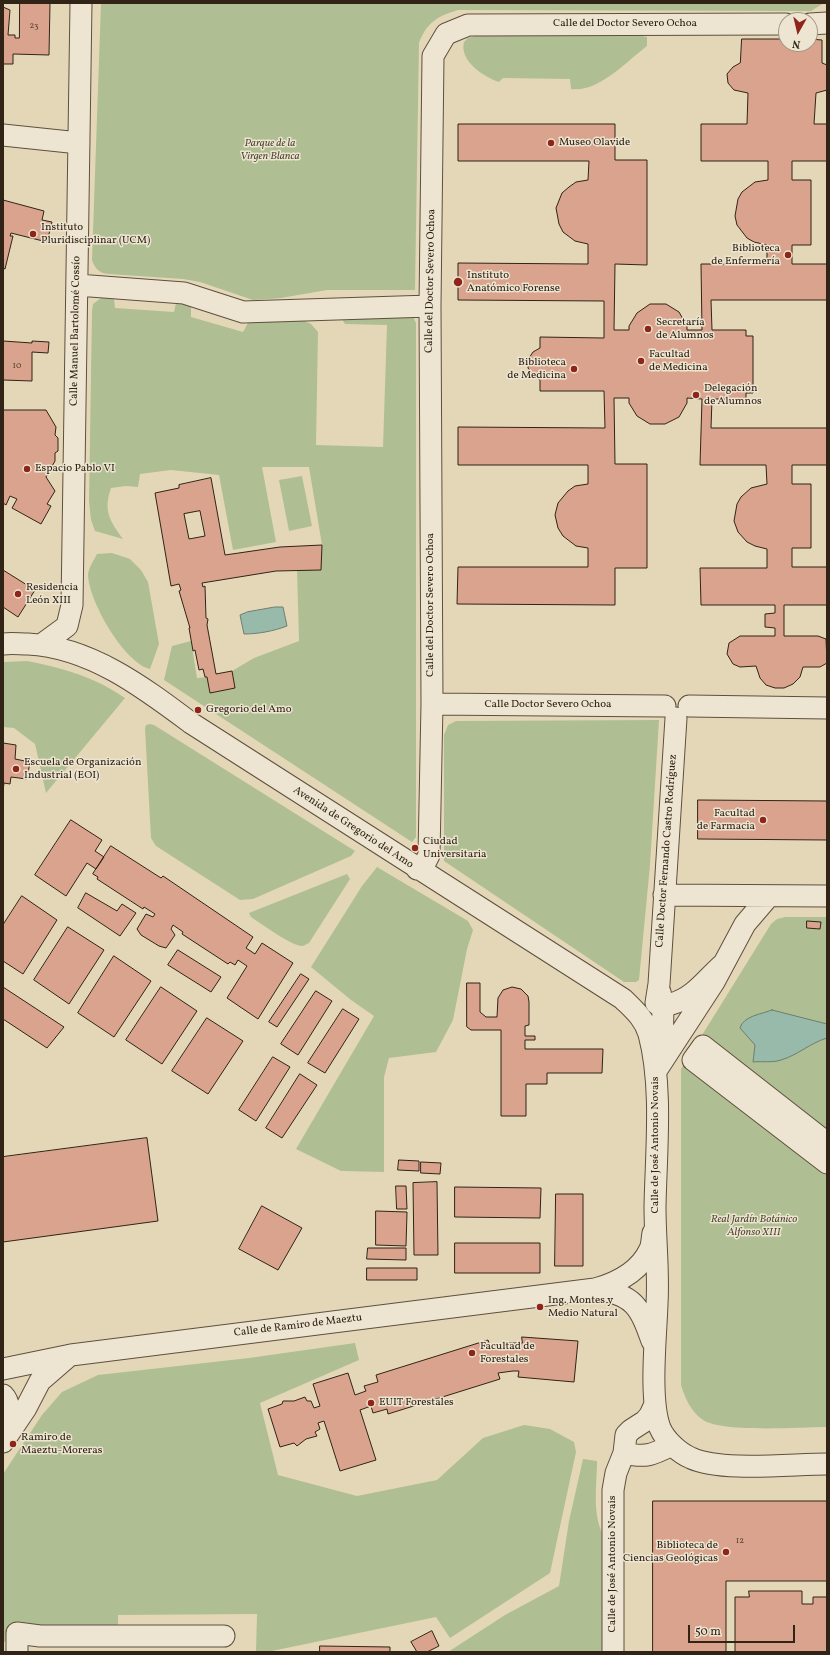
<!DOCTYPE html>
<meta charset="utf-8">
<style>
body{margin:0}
#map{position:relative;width:830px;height:1655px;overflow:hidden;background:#e4d7b8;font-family:Vollkorn,serif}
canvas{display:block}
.frame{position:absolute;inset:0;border:4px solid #312315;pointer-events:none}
.north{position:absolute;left:778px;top:12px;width:40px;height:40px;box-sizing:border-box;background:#ede5d1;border:1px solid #a29786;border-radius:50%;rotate:188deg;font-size:11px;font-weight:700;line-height:16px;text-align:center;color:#312315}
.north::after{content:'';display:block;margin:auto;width:14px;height:18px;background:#8f2418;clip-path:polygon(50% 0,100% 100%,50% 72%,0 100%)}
.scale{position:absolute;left:688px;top:1625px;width:107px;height:18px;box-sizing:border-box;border:2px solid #312315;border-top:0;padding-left:5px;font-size:12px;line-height:14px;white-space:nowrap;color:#312315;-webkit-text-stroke:3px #ede5d1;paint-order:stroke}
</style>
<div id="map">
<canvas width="830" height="1655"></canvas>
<div class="frame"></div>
<div class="north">N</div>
<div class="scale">50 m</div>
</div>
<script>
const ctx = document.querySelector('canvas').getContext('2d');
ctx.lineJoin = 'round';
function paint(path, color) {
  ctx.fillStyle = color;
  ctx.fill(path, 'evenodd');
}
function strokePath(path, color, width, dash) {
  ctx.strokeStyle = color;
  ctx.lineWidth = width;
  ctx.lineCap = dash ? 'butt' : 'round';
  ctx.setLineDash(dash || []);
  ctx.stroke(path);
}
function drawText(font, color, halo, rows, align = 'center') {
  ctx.font = font + ' Vollkorn,serif';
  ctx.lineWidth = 3;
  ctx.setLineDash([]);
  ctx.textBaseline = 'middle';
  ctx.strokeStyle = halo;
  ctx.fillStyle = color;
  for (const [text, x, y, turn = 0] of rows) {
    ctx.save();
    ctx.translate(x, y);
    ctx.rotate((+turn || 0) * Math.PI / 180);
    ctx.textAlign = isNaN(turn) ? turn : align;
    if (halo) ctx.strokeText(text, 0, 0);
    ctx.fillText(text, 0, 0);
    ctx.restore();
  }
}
const green = new Path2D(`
 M101 3H824L811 11 458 10C438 16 427 22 419 43L415 290H327L281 298 253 300 200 282 183 279 109 274C99 273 95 269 92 260Z
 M475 36H642L647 37V46C626 62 598 93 571 89L570 79 503 78 499 82C484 77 459 61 464 42L468 38Z
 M101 298 114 299 115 308 174 312 176 303 191 304V317L243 332 248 323 303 320 311 324 318 332 316 445 383 447 387 325 345 324 342 319 412 314 416 323V837L412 842 164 680 172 646 191 641 197 678 207 677 210 693 235 688 232 671 254 658 299 641 297 570 322 554V545L309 467H262L276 542 233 550 219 475 171 470 140 474 138 487 126 486 111 488C103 511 110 521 123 539L95 531 91 520 89 501 92 311 93 304Z
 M302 476 312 526 289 531 279 480Z
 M112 553 130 559 141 570 148 582 159 644 150 669C124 663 88 600 88 574 89 567 94 560 97 554Z
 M27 661C63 668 95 677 125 698L46 793 35 744 14 728 3 727V662Z
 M659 720 650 865 639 980 636 982H624L444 861V735L448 725 456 721Z
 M150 724 154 725 355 851 351 856 253 899 240 900 156 846 151 838 145 728 146 725Z
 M377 867 468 921 473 930 467 949 453 1020 436 1052 389 1058 384 1077V1172L341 1171 296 1149 374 1016 351 1000 311 967 362 886Z
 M347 874 350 879 309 943C308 943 304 946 303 946 295 948 260 923 251 917L249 913Z
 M785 917H827V1427C799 1427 724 1433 703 1420 691 1412 685 1398 681 1385V1069L771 924 777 919Z
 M355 1343 359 1360 260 1403 278 1475 357 1496 437 1480 483 1438 524 1425 550 1429 574 1442 576 1452 550 1573 450 1638 436 1617 267 1652H256L257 1614 118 1615V1629L31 1626 3 1643V1474L42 1415 62 1392 98 1375 249 1358Z
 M583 1459 597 1461C597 1487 591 1517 606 1540V1652H448L505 1615 559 1586 569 1521Z`);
const water = new Path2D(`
 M275 607H283L287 626C274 631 258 634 244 634L240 615 247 612Z
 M772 1010 827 1024V1038C810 1043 798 1055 781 1060 772 1063 763 1061 753 1062L755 1045 740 1028C743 1016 762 1014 772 1010Z`);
const building = new Path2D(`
 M20 3H50L49 55 13 54V64H3V7L10 10 8 35H15V38H19Z
 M742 39H786V44H810V39L822 40V63L827 65V90L816 93 814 124H827V161H792V180H811V245H792V264H827V300H711L712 330H746V336H753V393H746V399H712L711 428H827V465H792V484H811V548H792V567H827V605H784V636H818L826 639 827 663 820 667H803L800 677 793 684 784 688H775L766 685 760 678 756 666 740 667 733 664 727 654 729 643 740 636H775V628L765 627V614L775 613V605H701L700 568H767V549L755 546 747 542 738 532 734 521 737 504 741 497 751 488 767 484 766 465H700L702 399 687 398V403L679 417 665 424H650L637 416 629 403V398H614L615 464H647V568H615V605L457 604 458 567H588V548L576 546 563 536 558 528 555 515 558 503 568 491 575 486 588 484V465H458V427L605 428 604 391H540V380L533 375 528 368 529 358 533 352 540 348V337L604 338V301L458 300V263L588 264V244L575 241 563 232 559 224 556 208 562 193 569 187 576 182 588 180 589 161H458V124H615V160H647V265L615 264 614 330H629V326L637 313 650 304H666L679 312 687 326V330H702L701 264H767V245L754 242 747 238 737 225 735 216 738 199 742 192 755 182 768 180V161H701V124H747L748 93 734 90 728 83 727 74 733 67 740 63Z
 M3 200 44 211 42 220 52 222 47 242 11 233 10 236H13L5 269 3 268Z
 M3 341 32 343V341L49 342 48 353 32 352V381L3 380Z
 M3 410H46L56 427 55 435 58 438V451L55 453V461L46 477 55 491 47 504 51 506 41 524 12 508 17 499 10 496 6 505 3 503Z
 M211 478 225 555 280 547 322 545 321 570 276 571 202 583 203 587 205 586 206 618 208 619 207 625 216 674 232 671 235 688 210 693 207 677H205L203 669 199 670 195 650 193 651 189 628H190L179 591 181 590 179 584 171 586 155 493 179 488V485ZM200 511 205 536 189 539 184 514Z
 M3 570 35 590 18 617 3 607Z
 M3 743 16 745 15 759 30 762 27 779 11 777 10 784 4 783 3 791Z
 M698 800 827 801V840L698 839Z
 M71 820 102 840 95 851 104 857 96 869 87 863 66 896 35 875Z
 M111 846 161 878 163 876 253 937 246 948 255 954 262 943 293 963 258 1019 227 998 247 966 238 960 235 965 230 962 228 964 182 934 183 932 173 925 171 929 175 935 166 948 159 946 141 935 137 929 146 914 153 917 155 914 144 907 143 909 97 879 98 877 93 874Z
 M86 893 117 911 122 904 136 913 120 936 78 908Z
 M22 896 57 920 23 974 3 961V925Z
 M807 921 821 922 820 929 807 928Z
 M68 927 104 950 69 1004 34 980Z
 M178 950 221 977 211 992 168 965Z
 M114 956 151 981 114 1037 78 1013Z
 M301 974 309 979 277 1027 269 1022Z
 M467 983H480V1012L486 1017H497L498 998 503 990 512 987 521 989 528 996 529 1002V1025L525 1026V1036H535V1040H525V1049H603L602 1073H547V1084H526V1116H501V1030H471L467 1027Z
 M3 987 64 1027 47 1048 3 1019Z
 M161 987 197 1011 162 1064 126 1040Z
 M316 991 332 1001 298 1055 281 1044Z
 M343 1009 359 1019 325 1073 308 1063Z
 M207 1018 243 1041 208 1094 172 1071Z
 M273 1057 290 1067 256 1121 239 1110Z
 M300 1074 317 1085 282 1138 266 1128Z
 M147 1138 158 1221 3 1242V1157Z
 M399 1160 419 1161V1171L398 1170Z
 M421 1162 441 1163 440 1174 421 1173Z
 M437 1182 438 1255H414L413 1183Z
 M396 1186H406L407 1209H397Z
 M455 1187 541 1188 540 1218 455 1217Z
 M556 1194H583V1266H555Z
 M262 1206 302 1228 278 1270 239 1249Z
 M376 1211 407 1212 406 1246 376 1245Z
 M455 1243H540V1273H455Z
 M368 1248H406V1260L367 1259Z
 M367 1268H417V1280H367Z
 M522 1337 578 1341 574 1382 518 1377 519 1371H513L498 1373 500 1379 388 1414 387 1409 373 1413 371 1406 360 1410 376 1460 340 1471 324 1421 318 1423 320 1429 315 1432 317 1436 306 1439 297 1446 294 1443 280 1447 268 1409 282 1404 283 1401H294L305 1397 307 1401H311L314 1408 320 1406 313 1384 348 1373 355 1395 366 1391 364 1386 378 1382 376 1375 488 1340 490 1346 506 1343H522Z
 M653 1501H827V1581H726V1652H653Z
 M749 1591H802V1604H813V1597H827V1652H735V1597H749Z
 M432 1631 439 1646 427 1652H417L411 1642Z
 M320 1646 390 1647V1652H320Z`);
const minor = new Path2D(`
 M810 24 827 23
 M3 135 79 143
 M77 285 184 293 243 312 430 306
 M3 644C11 643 20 644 28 644 90 647 143 687 191 723L623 999C634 1010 644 1018 649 1034 663 1087 656 1152 655 1207 655 1240 659 1272 657 1304 656 1336 649 1399 660 1428 665 1440 679 1453 691 1458 721 1472 791 1464 827 1464
 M41 645 67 626 72 605 81 3
 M432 704 665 706
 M689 706 827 708
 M676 718 659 984 656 1003C660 1007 665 1005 671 1004 694 998 706 979 723 964
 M417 869 425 863 429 855 432 704 430 306 433 56 446 34 468 25 786 24
 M664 895 827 896
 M660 992 663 1006 662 1056
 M656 1071 714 982 745 924 769 896
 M827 1143 703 1046 693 1060 827 1163
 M595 1289C634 1294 640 1307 652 1341
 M3 1369 71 1355 595 1289C617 1283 640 1271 650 1249 652 1245 652 1238 653 1233
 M3 1395C12 1404 9 1421 9 1433
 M3 1442 26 1408 40 1381 70 1355
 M624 1453C646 1458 652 1455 672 1445
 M17 1652V1633L40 1636H224
 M613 1652V1490L616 1473 624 1453 626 1435 631 1430 645 1421 650 1415 655 1404`);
const markers = [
 [551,143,4,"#8f2418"],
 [33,234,4,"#8f2418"],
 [788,255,4,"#8f2418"],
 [458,282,5,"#8f2418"],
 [648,329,4,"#8f2418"],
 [641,361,4,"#8f2418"],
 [574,369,4,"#8f2418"],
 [696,395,4,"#8f2418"],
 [27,469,4,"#8f2418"],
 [18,594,4,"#8f2418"],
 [198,710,4,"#8f2418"],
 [16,769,4,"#8f2418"],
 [763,820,4,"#8f2418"],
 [415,848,4,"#8f2418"],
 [540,1307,4,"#8f2418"],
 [472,1353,4,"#8f2418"],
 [371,1403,4,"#8f2418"],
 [13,1444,4,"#8f2418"],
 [726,1552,4,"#8f2418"]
];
const numberNames = [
 ["23",34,26],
 ["10",17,366],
 ["12",740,1541]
];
const streetNames = [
 ["Calle del Doctor Severo Ochoa",625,24],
 ["Calle del Doctor Severo Ochoa",431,281,-89],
 ["Calle Manuel Bartolomé Cossío",76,331,-89],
 ["Calle del Doctor Severo Ochoa",431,605,-90],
 ["Calle Doctor Severo Ochoa",548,705],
 ["Avenida de Gregorio del Amo",353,828,33],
 ["Calle Doctor Fernando Castro Rodríguez",667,851,-86],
 ["Calle de José Antonio Novais",656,1145,-90],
 ["Calle de Ramiro de Maeztu",298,1326,-7],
 ["Calle de José Antonio Novais",613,1564,-90]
];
const poiNames = [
 ["Museo Olavide",559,143],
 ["Instituto",41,228],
 ["Pluridisciplinar (UCM)",41,241],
 ["Biblioteca",780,249,"right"],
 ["de Enfermería",780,262,"right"],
 ["Instituto",467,276],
 ["Anatómico Forense",467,289],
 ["Secretaría",656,323],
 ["de Alumnos",656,336],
 ["Facultad",649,355],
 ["de Medicina",649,368],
 ["Biblioteca",566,363,"right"],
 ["de Medicina",566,376,"right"],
 ["Delegación",704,389],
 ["de Alumnos",704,402],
 ["Espacio Pablo VI",35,469],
 ["Residencia",26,588],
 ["León XIII",26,601],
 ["Gregorio del Amo",206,710],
 ["Escuela de Organización",24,763],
 ["Industrial (EOI)",24,776],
 ["Facultad",755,814,"right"],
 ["de Farmacia",755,827,"right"],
 ["Ciudad",423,842],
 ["Universitaria",423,855],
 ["Ing. Montes y",548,1301],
 ["Medio Natural",548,1314],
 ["Facultad de",480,1347],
 ["Forestales",480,1360],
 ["EUIT Forestales",379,1403],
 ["Ramiro de",21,1438],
 ["Maeztu-Moreras",21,1451],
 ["Biblioteca de",718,1546,"right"],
 ["Ciencias Geológicas",718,1559,"right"]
];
const parkNames = [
 ["Parque de la",270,144],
 ["Virgen Blanca",270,157],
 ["Real Jardín Botánico",754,1220],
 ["Alfonso XIII",754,1233]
];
paint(green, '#afbf93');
paint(water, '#97baaa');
strokePath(water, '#6e7e6e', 1);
paint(building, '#d9a38e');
strokePath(building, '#312315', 1);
strokePath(minor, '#5e503e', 23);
strokePath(minor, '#ede5d1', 21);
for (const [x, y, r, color] of markers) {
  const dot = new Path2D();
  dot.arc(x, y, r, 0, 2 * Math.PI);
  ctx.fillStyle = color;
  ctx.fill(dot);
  strokePath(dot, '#ede5d1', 1.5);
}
drawText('9px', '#5b4333', null, numberNames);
drawText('11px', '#312315', '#ede5d1', streetNames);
drawText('11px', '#312315', '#ede5d1', poiNames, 'left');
drawText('italic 11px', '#504a34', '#ede5d1', parkNames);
</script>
